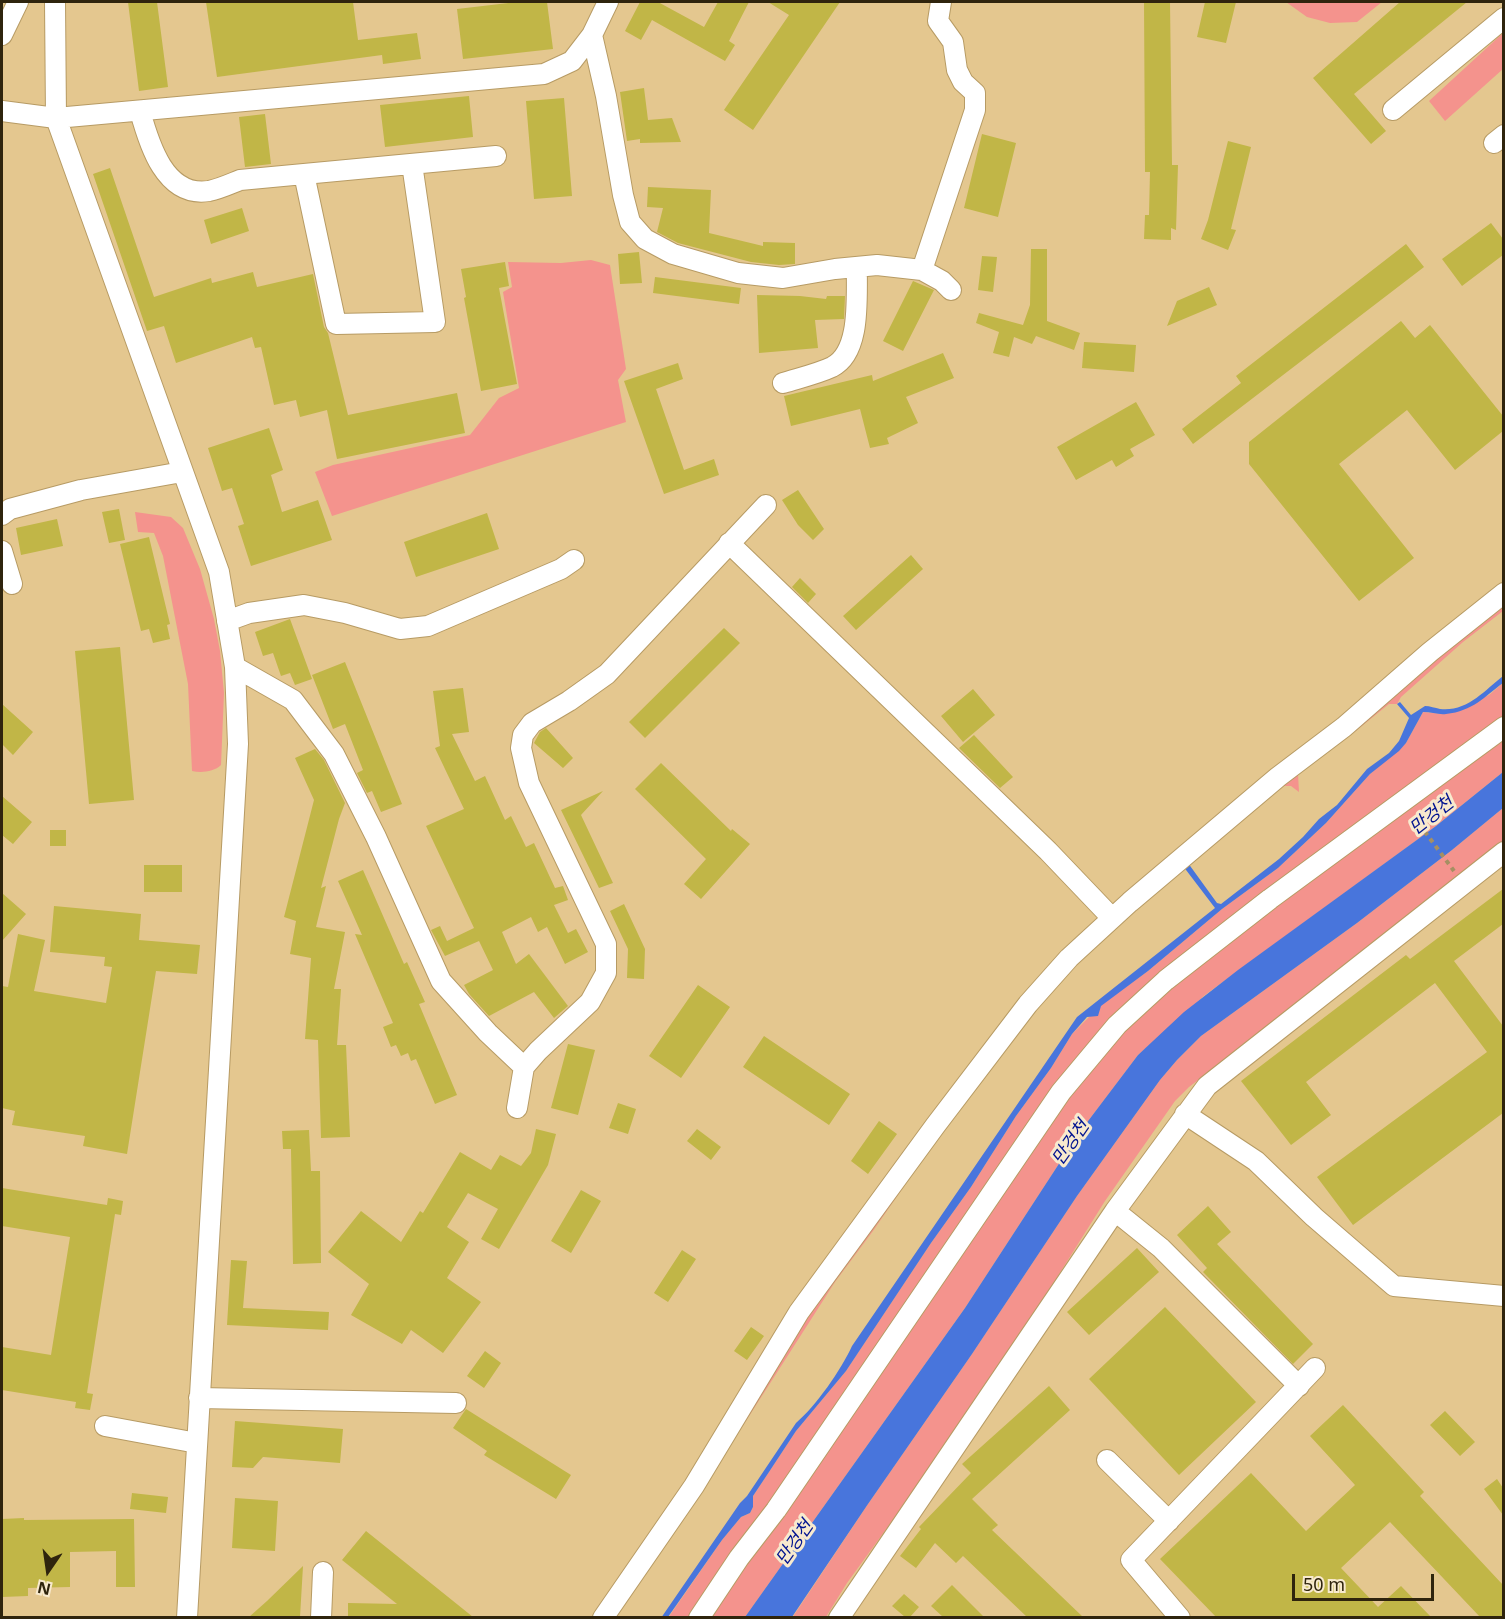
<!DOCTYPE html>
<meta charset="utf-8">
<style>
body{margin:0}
#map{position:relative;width:1505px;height:1619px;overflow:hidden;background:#e4c78f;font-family:"Noto Sans",sans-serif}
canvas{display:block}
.frame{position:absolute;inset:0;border:3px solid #2f240d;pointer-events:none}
.north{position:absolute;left:18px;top:1541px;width:60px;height:60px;-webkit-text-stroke:4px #f8eace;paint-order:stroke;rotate:193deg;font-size:16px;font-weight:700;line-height:24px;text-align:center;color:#2f240d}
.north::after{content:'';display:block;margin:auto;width:21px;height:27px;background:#2f240d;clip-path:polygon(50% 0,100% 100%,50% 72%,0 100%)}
.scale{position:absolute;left:1292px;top:1574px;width:142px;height:27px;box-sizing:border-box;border:3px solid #2f240d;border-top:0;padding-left:8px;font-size:18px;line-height:21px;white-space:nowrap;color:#2f240d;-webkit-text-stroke:4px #f8eace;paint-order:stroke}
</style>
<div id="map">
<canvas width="1505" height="1619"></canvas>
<div class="frame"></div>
<div class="north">N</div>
<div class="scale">50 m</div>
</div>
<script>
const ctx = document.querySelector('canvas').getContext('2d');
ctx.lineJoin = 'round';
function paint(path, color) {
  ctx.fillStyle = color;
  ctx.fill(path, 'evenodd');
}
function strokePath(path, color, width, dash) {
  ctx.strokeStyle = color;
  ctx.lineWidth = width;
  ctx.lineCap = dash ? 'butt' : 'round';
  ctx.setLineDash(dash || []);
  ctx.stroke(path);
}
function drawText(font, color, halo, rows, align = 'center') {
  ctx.font = font + ' "Noto Sans","Noto Sans KR",sans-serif';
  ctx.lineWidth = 6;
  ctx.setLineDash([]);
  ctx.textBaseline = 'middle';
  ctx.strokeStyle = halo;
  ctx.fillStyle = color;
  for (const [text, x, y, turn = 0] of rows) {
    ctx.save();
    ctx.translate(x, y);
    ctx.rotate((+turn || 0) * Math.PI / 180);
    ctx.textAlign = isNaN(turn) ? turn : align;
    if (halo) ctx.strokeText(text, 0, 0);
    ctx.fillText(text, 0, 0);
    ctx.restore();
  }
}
const green = new Path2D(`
 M1286 2H1382L1357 22 1330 23 1307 17Z
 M1503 33V69L1445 121 1429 101Z
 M591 260 610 265 626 369 618 380 626 422 332 516 315 472 333 465 470 435 499 398 519 388 503 292 512 287 508 262 561 263Z
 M135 512 171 517 183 528 200 569 214 619 220 651 224 693 221 765C214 772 201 773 192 771L188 684 163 556 154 533 138 532Z
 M1503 602V611L1463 642 1401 697 1397 704H1389L1347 738 1304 768 1298 774 1299 792 1291 786H1282L1120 920 1038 1003 956 1111 873 1231 835 1282 726 1452 707 1477 787 1345 868 1228 1014 1027 1133 903 1383 706Z
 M1503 683V724L1115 1022 696 1617 668 1618 722 1540 741 1517 750 1513 753 1507V1496L769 1472 796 1431 846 1371 931 1243 971 1187 1016 1116 1051 1068 1072 1034 1100 1006 1148 971 1222 909 1278 868 1326 823 1370 774 1406 743 1423 712 1444 714 1489 695Z
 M1503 729V772L1436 826 1205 995 1138 1055 1079 1133 965 1308 745 1617 701 1618 1118 1025Z
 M1503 808V844L1321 987 1189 1087 1175 1101 1105 1201 1029 1322 911 1495 847 1583 826 1617 792 1618 868 1504 972 1354 1077 1196 1160 1080 1177 1060 1201 1036 1357 923 1452 850Z`);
const water = new Path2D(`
 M1503 676V683C1484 697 1473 711 1446 714 1439 715 1431 712 1423 712L1406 743 1399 751 1370 774 1326 823 1278 868 1222 909 1148 971 1101 1006 1098 1016 1087 1017 1072 1034 1051 1068 1016 1116 971 1187 931 1243 846 1371 796 1431 769 1472 753 1496V1507L750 1513 741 1517 722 1540 668 1617 661 1618 740 1503 747 1496 796 1423C816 1406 841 1370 852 1346L1077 1017 1215 908 1183 866 1188 863 1217 903 1221 904 1279 859 1303 837 1319 819 1337 805 1367 769 1389 753 1399 741 1409 718 1397 704 1400 702 1411 715 1425 706C1430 706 1435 708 1440 709 1467 712 1484 691 1503 676Z
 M1503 772V808L1452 850 1357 923 1201 1036 1177 1060 1160 1080 1077 1196 972 1354 868 1504 792 1617H745L965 1308 1079 1133 1138 1055 1184 1012 1238 970 1436 826Z`);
const building = new Path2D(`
 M128 2H157L168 87 139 91Z
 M206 2H353L358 40 417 33 421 59 383 64 382 55 217 77Z
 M517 2H547L553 49 463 59 457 9Z
 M640 2H658L704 27 718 2H749L729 41 735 45 725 61 652 20 641 40 625 31Z
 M768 2H840L753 130 724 110 789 15Z
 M1144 2H1170L1172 165H1178L1176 230 1171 228V240L1144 239 1145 215H1149L1150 172H1145Z
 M1205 2H1236L1226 43 1197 37Z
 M1400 2H1467L1354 94 1386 131 1371 144 1313 78Z
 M644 88 648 120 672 118 681 142 640 143V139L627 141 620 92Z
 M469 96 473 137 385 147 380 105Z
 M564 98 572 196 534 199 526 101Z
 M265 114 271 164 245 167 239 117Z
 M982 134 1016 143 998 217 964 208Z
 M1228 141 1251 147 1231 229 1236 230 1228 250 1201 239 1208 220Z
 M110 168 154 297 211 278 212 283 253 272 257 287 313 274 324 327 328 333 348 415 457 393 465 433 337 459 327 410 300 417 296 400 274 405 261 347 255 348 252 337 176 363 164 326 147 331 93 174Z
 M648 187 711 190 709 233 763 246V242L795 243V264L779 265 751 262 678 243 657 232 663 208 647 207Z
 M242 208 249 231 211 244 204 220Z
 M1491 223 1503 239V255L1462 286 1442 259Z
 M1406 244 1424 267 1193 444 1182 429 1241 383 1236 376Z
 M1031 249H1047V321L1080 333 1074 350 1036 336 1032 344 1014 337 1009 357 993 353 999 332 976 323 979 313 1023 325 1030 305Z
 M639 252 642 283 620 284 618 254Z
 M982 256 997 257 993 292 978 290Z
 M505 262 509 286 499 288 517 384 481 391 464 298 466 297 461 269Z
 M655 277 741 288 739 304 653 293Z
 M913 281 934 290 903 351 883 341Z
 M1209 287 1217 305 1167 326 1177 301Z
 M757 295 800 296 826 299 827 296H845L844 319 815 320 818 348 759 353Z
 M1401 321 1415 338 1430 325 1503 416V431L1455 470 1407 410 1339 464 1414 558 1359 601 1249 464V442Z
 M1084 342 1136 345 1134 372 1082 368Z
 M943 353 954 378 906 397 918 423 887 438 889 444 870 448 860 409 791 426 784 396 872 375 873 381Z
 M678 363 683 379 656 389 684 470 714 459 719 475 664 494 624 381Z
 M1136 402 1155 435 1130 449 1134 456 1116 467 1112 460 1076 480 1057 447Z
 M269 428 283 470 271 475 282 512 318 500 332 540 251 566 238 526 244 524 232 488 222 491 208 448Z
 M798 490 824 529 813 540 798 525 782 500Z
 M119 509 125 540 109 543 102 512Z
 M487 513 499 549 416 577 404 542Z
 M57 519 63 546 21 555 16 528Z
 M149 537 170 624 167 625 170 639 153 643 149 629 141 631 120 544Z
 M911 555 923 569 856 630 843 616Z
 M800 578 816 594 808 603 792 587Z
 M290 619 312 679 295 685 290 673 281 676 273 653 263 656 255 632Z
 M724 628 740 643 645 738 629 722Z
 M120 647 134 800 89 804 75 651Z
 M345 662 402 804 381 812 372 791 367 793 357 773 363 770 345 724 333 729 312 675Z
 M463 688 469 732 452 734 475 781 485 776 505 820 511 816 526 847 534 843 555 888 563 886 568 900 554 905 568 933 576 929 588 952 565 964 547 927 538 932 531 917 502 932 516 964 529 954 568 1006 554 1018 534 992 489 1016 469 994 464 985 493 970 479 941 445 956 431 930 440 926 447 941 474 928 426 826 464 809 435 748 440 746 433 691Z
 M973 689 995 715 963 742 941 716Z
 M2 704 33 732 13 755 2 744Z
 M546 728 573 758 563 768 534 743 540 732Z
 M974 735 1013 777 1000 788 959 748Z
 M315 749 324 760 345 803 339 819 321 888 326 886 316 927 345 932 334 989H341L337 1045H346L350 1137 321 1138 318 1040 305 1039 311 958 290 954 296 921 284 917 314 800 295 758Z
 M661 763 731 831 732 829 750 844 701 899 684 884 706 859 635 789Z
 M603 791 581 815 613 883 599 888 561 810Z
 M2 796 32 822 13 844 2 835Z
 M50 830H66V846H50Z
 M144 865H182V892H144Z
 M363 870 404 964 407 962 425 1002 419 1004 457 1095 435 1104 416 1059 411 1061 408 1053 401 1056 396 1045 391 1047 383 1027 393 1023 355 934 362 935 338 881Z
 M1503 889V924L1454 961 1503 1026V1113L1353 1225 1317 1177 1487 1052 1435 983 1306 1082 1331 1115 1291 1145 1241 1081 1406 955 1410 959Z
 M2 893 26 914 2 941Z
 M624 904 645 949 644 979 627 978 628 949 610 911Z
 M54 906 141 914 139 940 200 945 197 974 156 971 127 1154 83 1146 85 1136 12 1125 15 1111 2 1108V986L8 987 18 934 45 940 34 991 106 1003 112 967 104 966 105 957 50 952Z
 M698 985 730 1007 681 1078 649 1056Z
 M764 1036 850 1094 829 1125 743 1067Z
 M568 1044 595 1050 578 1115 551 1108Z
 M618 1103 636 1109 628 1134 609 1128Z
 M879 1121 897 1134 868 1174 851 1161Z
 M536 1129 556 1134 548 1165 499 1249 481 1239 498 1209 468 1193 447 1227 469 1242 447 1278 481 1302 443 1353 411 1330 402 1344 351 1315 369 1284 328 1252 361 1211 401 1242 420 1211 423 1213 460 1152 491 1170 500 1155 521 1166 531 1153Z
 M697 1129 721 1147 711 1160 687 1141Z
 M309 1130 311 1171H320L321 1263 293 1264 291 1149H283L282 1131Z
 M2 1188 107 1205 108 1198 123 1201 121 1215 115 1214 87 1393 93 1394 90 1410 75 1408 76 1402 2 1390V1347L51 1355 70 1237 2 1226Z
 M581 1190 601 1201 571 1253 551 1241Z
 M1208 1206 1231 1232 1217 1244 1313 1344 1293 1364 1203 1272 1207 1268 1177 1235Z
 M1137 1248 1159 1272 1089 1335 1067 1312Z
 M682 1250 696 1259 668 1302 654 1293Z
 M231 1260 247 1261 243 1308 329 1312 328 1330 227 1325Z
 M1165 1307 1256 1402 1179 1475 1089 1379Z
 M751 1327 764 1336 747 1360 734 1351Z
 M485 1351 501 1363 484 1388 467 1376Z
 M1049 1386 1070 1410 972 1499 998 1525 992 1530 1083 1617H1027L963 1556 956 1563 935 1543 916 1568 900 1556 921 1529 919 1527 971 1473 962 1464Z
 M1343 1405 1424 1492 1420 1496 1503 1585V1617H1480L1390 1522 1341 1568 1378 1607 1401 1586 1431 1617H1216L1160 1559 1251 1473 1306 1531 1355 1485 1310 1436Z
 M466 1409 571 1475 556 1499 484 1455 487 1451 453 1428Z
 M1445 1411 1475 1442 1460 1456 1430 1425Z
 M235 1421 343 1429 340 1463 263 1457 253 1468 232 1467Z
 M1497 1479 1503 1488V1515L1484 1489Z
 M132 1493 168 1497 166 1513 130 1509Z
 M235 1498 278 1501 275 1551 232 1548Z
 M24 1518V1520L134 1519 135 1587H116V1551L70 1552V1587L28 1588V1596L2 1597V1519Z
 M366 1531 473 1617H348V1603L397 1604 342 1560Z
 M303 1566 300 1617H249L267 1601Z
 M952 1585 984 1617H943L931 1606Z
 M904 1594 919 1607 910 1617H905L892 1606Z`);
const path = new Path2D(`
 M1414 817 1454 871`);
const minor = new Path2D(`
 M55 2 56 118 219 572 235 667 238 744 187 1618
 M2 35 18 2
 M592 35 606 96 623 195 630 222 645 239 673 254 738 273 783 278 835 269 877 265 922 270 942 281 951 290
 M1393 110 1504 18
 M2 111 56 118 544 74 572 61 592 35 608 2
 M140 111C149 144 165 198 209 191 219 189 230 184 240 180L496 156
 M1494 143 1504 135
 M304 174 336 324 435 322 412 164
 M922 270 975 110V93L963 82 957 70 953 42 938 21 941 2
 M783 383C799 378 817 374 832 367 862 352 856 295 857 267
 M2 515 10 509 81 490 182 472
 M729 543 1048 851 1112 918
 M2 551 12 584
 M227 621 249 613 304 605 345 613 400 629 428 626 561 569 574 560
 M235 667 293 700 334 754 376 837 441 981 488 1033 524 1067
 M517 1108 524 1067 538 1051 590 1002 606 973V944L529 783 521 748 523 735 532 723 569 701 607 674 766 505
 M1185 1114 1256 1161 1314 1217 1394 1286 1504 1296
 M1115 1211 1161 1248 1299 1386
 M199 1398 456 1403
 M105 1426 197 1443
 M1107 1460 1169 1521
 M321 1618 323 1572
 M603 1618 694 1486 799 1312 935 1126 1028 1004 1069 958 1130 902 1278 777 1344 727 1430 652 1504 593
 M699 1618 739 1558 776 1510 1061 1092 1117 1025 1166 980 1270 899 1504 727
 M839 1618 1115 1211 1207 1086 1504 852
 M1180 1618 1131 1560 1315 1368`);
const waterNames = [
 ["만겅천",1432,816,-38],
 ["만겅천",1071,1143,-55],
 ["만겅천",795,1543,-55]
];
paint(green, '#f4938d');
paint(water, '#4875dc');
paint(building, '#c1b647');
strokePath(minor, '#b79b64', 22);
strokePath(path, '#a68f62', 4, [4.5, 4.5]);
strokePath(minor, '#fff', 20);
drawText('italic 18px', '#001390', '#f8eace', waterNames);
</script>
